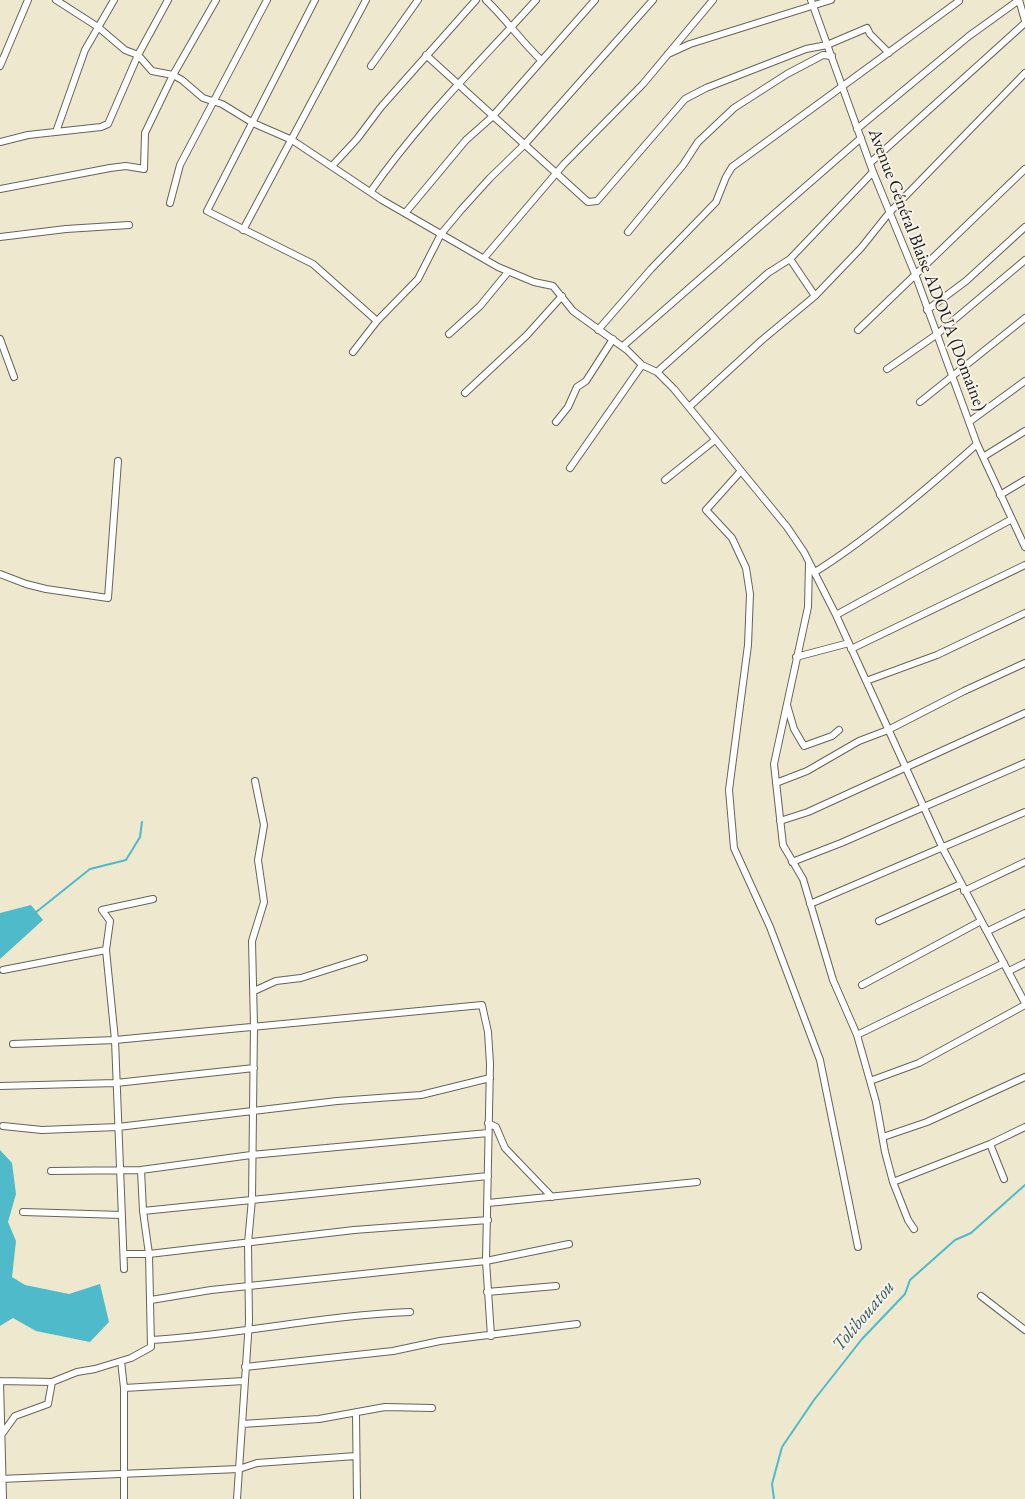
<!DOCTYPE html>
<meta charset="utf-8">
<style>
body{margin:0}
canvas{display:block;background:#ede8ce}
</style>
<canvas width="1025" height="1499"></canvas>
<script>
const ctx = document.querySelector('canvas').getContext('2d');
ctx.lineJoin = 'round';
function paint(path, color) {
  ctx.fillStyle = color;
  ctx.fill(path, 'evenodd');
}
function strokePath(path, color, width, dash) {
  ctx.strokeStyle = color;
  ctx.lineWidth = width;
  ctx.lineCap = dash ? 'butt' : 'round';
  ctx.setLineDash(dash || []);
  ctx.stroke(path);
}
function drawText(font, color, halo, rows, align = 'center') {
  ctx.font = font + ' "EB Garamond",serif';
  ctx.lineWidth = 4;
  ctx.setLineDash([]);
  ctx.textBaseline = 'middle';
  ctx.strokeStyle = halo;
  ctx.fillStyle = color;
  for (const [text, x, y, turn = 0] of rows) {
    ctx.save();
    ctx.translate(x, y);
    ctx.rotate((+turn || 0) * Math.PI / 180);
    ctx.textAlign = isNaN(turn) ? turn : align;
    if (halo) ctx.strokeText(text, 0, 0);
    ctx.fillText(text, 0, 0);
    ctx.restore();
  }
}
const water = new Path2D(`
 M31 905 43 920 0 959V913Z
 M0 1150 12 1163 16 1194 8 1222 16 1241 12 1277 25 1285 69 1294 100 1284 109 1322 90 1342 36 1331 13 1318 0 1326Z`);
const stream = new Path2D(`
 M35 913 90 869 126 860 140 837 142 822
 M774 1499 772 1484 782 1447 814 1400 862 1339 905 1294 910 1280 955 1240 971 1233 1025 1185`);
const street = new Path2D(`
 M56 0 98 27 125 50 138 55 152 71 173 75 182 80 203 98 222 104 253 123 292 140 382 200 498 267 534 282 553 286 573 311 627 350 642 365 657 372 674 389 787 527 804 552 836 615 943 849 1025 1003
 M315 0 207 211 313 264 377 321
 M486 0C506 19 521 41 541 60
 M811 0 873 172 915 274 977 444 1025 547
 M1019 0 1025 21
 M668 54 690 44 831 0
 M426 55 588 202 597 201 685 99 706 88 806 49 827 45 867 28 870 34 889 53
 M0 66 28 0
 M371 66 418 0
 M857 129 969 36 1019 0
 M56 132 85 50 114 0
 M0 142 28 135 101 127 108 124 138 55 168 0
 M870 163 1025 23
 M332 166 357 139 381 107 476 0
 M0 189 110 168 126 166 144 169 145 133 173 75 216 0
 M371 191C419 122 479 63 536 0
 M170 203 180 165 267 0
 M406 212 466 140 492 117 595 0
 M243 230 366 0
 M628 232 683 165 698 142 734 108 787 74 823 55 832 56
 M0 237 66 229 129 225
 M484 258 564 164 643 84 713 0
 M790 259 815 296
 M927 310 966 281 1025 227
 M598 330 651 269 716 202 726 177 732 167 959 1
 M858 330 1025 169
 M449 334 480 306 508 272
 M0 339 14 377
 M623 346 861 138
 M353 352 377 321 418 279 441 234 461 210 490 178 525 144 653 0
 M887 369 936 335 1025 260
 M657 372 768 273 790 259 873 172
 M465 393 527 335 562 296
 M920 402 1025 318
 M689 407 762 340 815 296 861 248 889 213 1025 73
 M556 422 568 407 577 387 586 381 613 339
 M969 422 1025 381
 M983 457 1025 431
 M570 468 642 365
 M740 472 706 510 732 538 746 568 750 594 748 645 729 790 734 848 770 927 820 1060 858 1247
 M665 480 715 440
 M1000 495 1025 480
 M809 563 808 607 774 764 783 845 803 879 833 980 857 1035 876 1102 885 1152 893 1182 908 1220 914 1229
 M815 572C871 537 928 488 977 444
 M0 574 26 584 46 589 108 598 118 461
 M836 615 1012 519
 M851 649 1025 565
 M796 657 849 643
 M866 681 937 655 1025 613
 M787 705 794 729 804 746 832 736 839 730
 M776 783 807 771 859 741 888 730 964 691 1025 663
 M780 821 808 812 1025 713
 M792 862 841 843 1025 763
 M964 891 1025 862
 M810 904 1025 812
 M879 921 961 884
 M988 931 1025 913
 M3 970 106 950
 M1009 971 1025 963
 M862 985 981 921
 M254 991 276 981 301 978 364 958
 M857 1035 1004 963
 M13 1044 115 1040 482 1005 488 1032 490 1064 486 1261 491 1336
 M870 1081 919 1063 1025 1005
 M0 1086 116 1083 254 1068
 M488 1123 496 1127 505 1148 552 1197
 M3 1126 42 1130 118 1127 337 1101 421 1095 490 1078
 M883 1137 927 1122 1025 1077
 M990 1144 1004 1179
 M51 1171 141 1170 251 1155 488 1133
 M893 1182 990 1144 1025 1127
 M488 1203 697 1182
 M143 1211 488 1176
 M23 1212 122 1215
 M124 1254H149L354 1230 488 1220
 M124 1269 115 1040 106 950 110 921 102 910 153 899
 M487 1292 556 1286
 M981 1296 1025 1330
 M151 1300 211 1290 486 1261 569 1244
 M152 1340C238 1335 323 1315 410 1312
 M121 1361 124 1388V1499
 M245 1367 393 1351 440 1341 577 1324
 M0 1381 52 1382 77 1372 95 1369 131 1358 151 1347 149 1254 143 1211 141 1170
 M0 1381 3 1499
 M124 1388 244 1381
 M356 1413 357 1499
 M242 1424 319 1419 385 1407 432 1408
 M2 1434 15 1416 48 1404 52 1382
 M0 1479 239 1469 257 1463 356 1456
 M237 1499 249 1321 248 1243 252 1199 254 1026 252 941 264 902 258 860 264 825 255 781`);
const streetNames = [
 ["Avenue Général Blaise ADOUA (Domaine)",927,270,69]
];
const waterNames = [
 ["Tolibouatou",864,1316,-50]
];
paint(water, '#4ebaca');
strokePath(stream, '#4ebaca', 2);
strokePath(street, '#65635a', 8);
strokePath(street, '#fff', 6);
drawText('18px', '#1c1c1c', '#f7f3e8', streetNames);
drawText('italic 19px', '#305b62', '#f7f3e8', waterNames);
</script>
